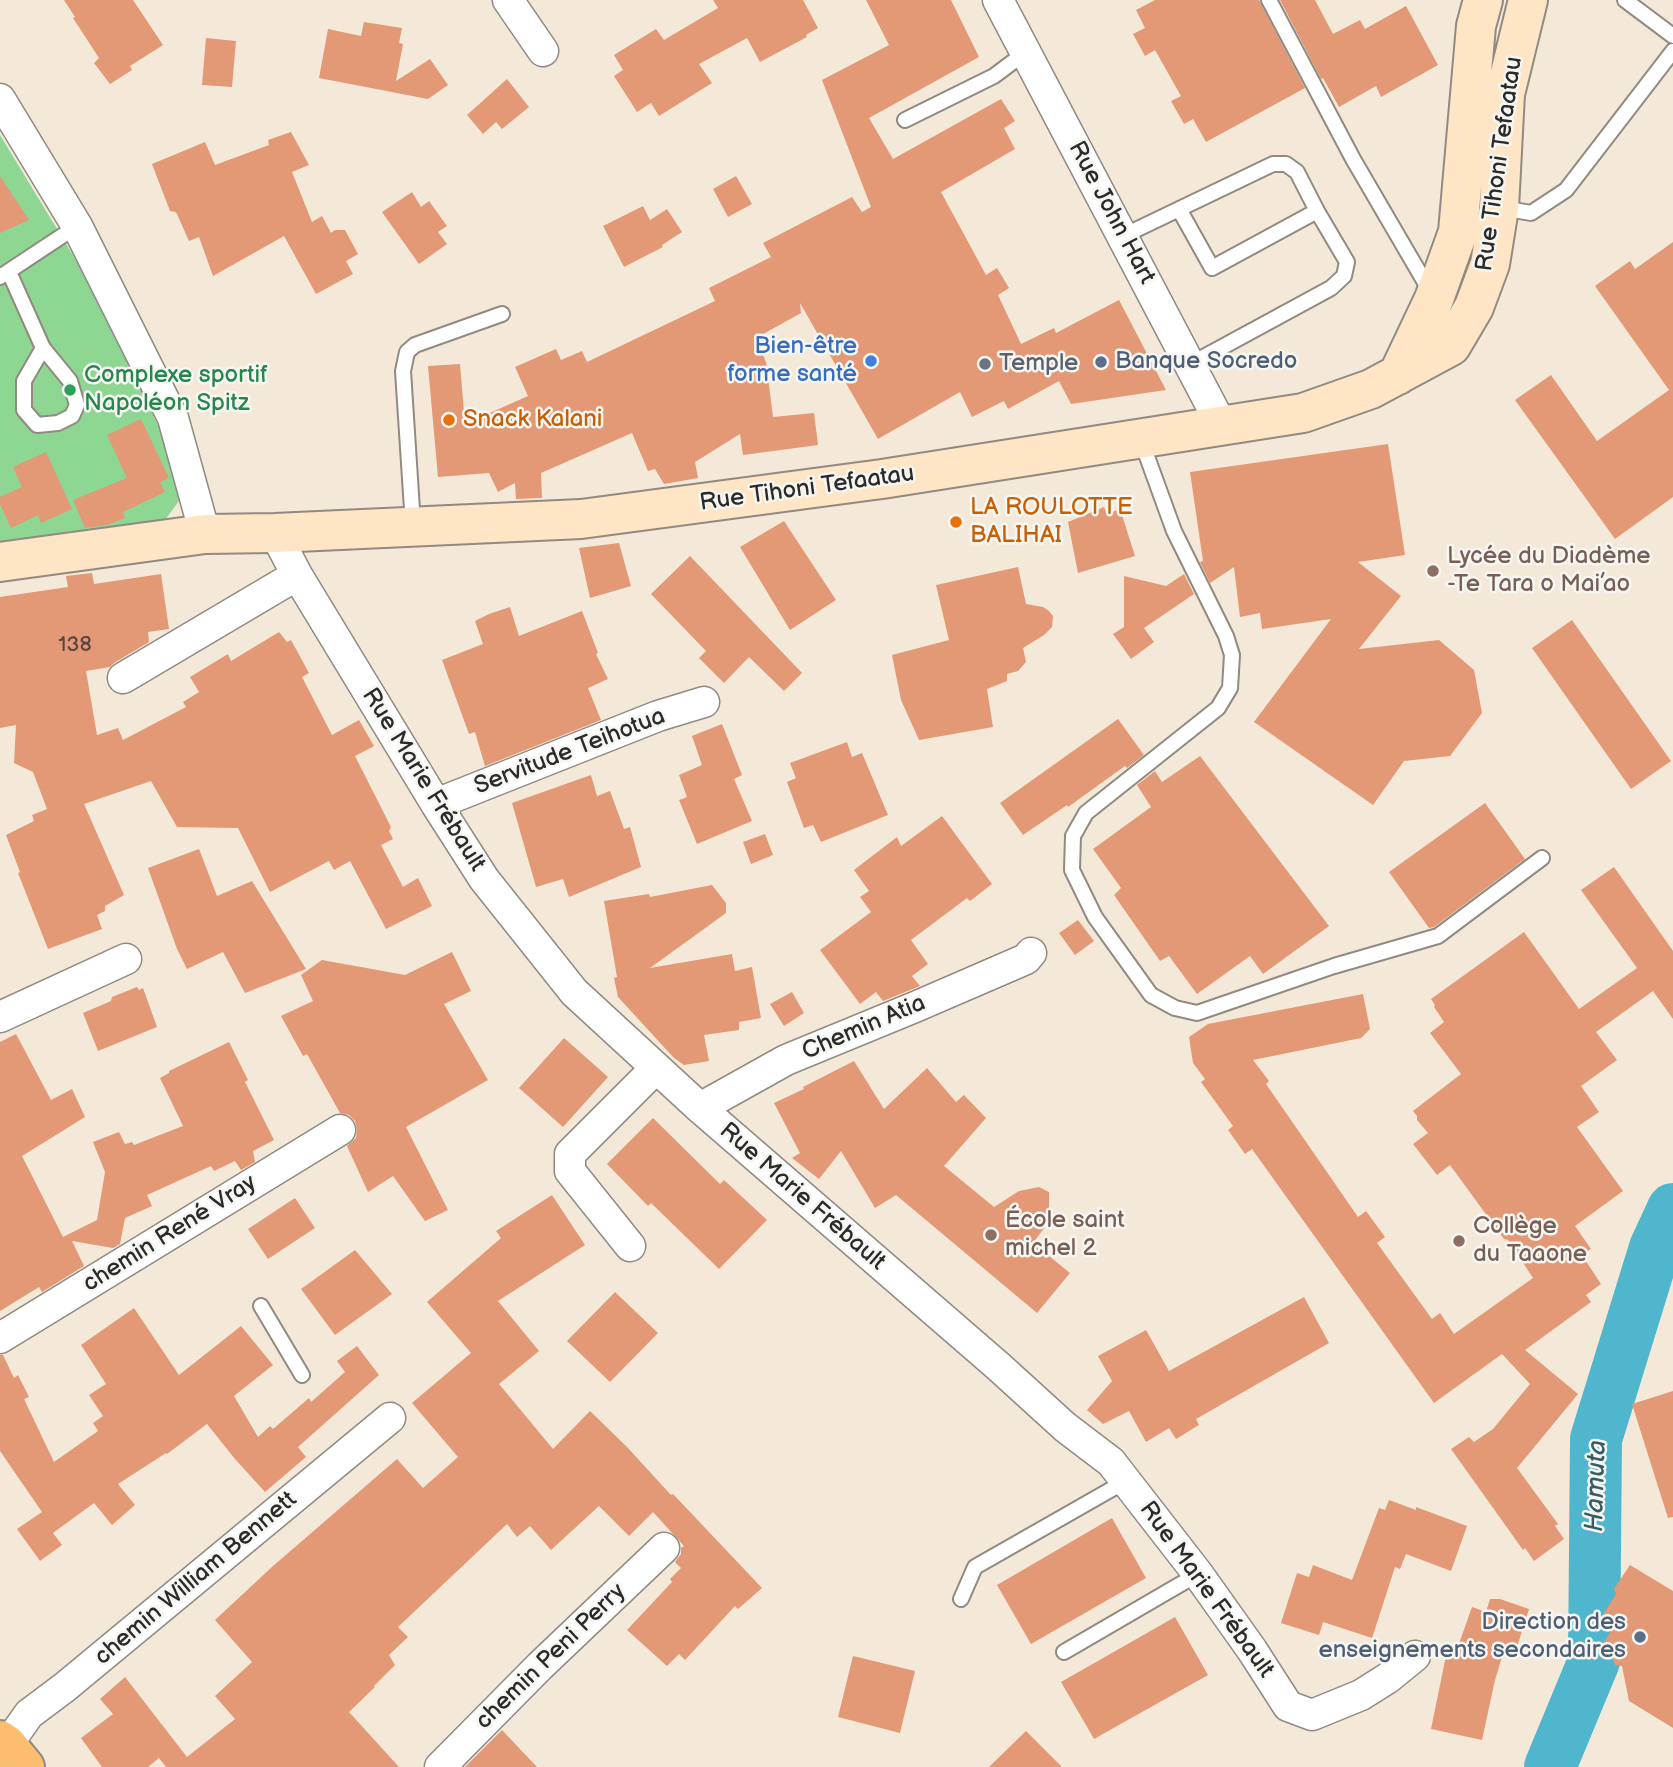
<!DOCTYPE html>
<meta charset="utf-8">
<style>
body{margin:0}
canvas{display:block;background:#f4e9d8}
</style>
<canvas width="1673" height="1767"></canvas>
<script>
const ctx = document.querySelector('canvas').getContext('2d');
ctx.lineJoin = 'round';
function paint(path, color) {
  ctx.fillStyle = color;
  ctx.fill(path, 'evenodd');
}
function strokePath(path, color, width, dash) {
  ctx.strokeStyle = color;
  ctx.lineWidth = width;
  ctx.lineCap = dash ? 'butt' : 'round';
  ctx.setLineDash(dash || []);
  ctx.stroke(path);
}
function drawText(font, color, halo, rows, align = 'center') {
  ctx.font = font + ' "Balsamiq Sans",sans-serif';
  ctx.lineWidth = 5;
  ctx.setLineDash([]);
  ctx.textBaseline = 'middle';
  ctx.strokeStyle = halo;
  ctx.fillStyle = color;
  for (const [text, x, y, turn = 0] of rows) {
    ctx.save();
    ctx.translate(x, y);
    ctx.rotate((+turn || 0) * Math.PI / 180);
    ctx.textAlign = isNaN(turn) ? turn : align;
    if (halo) ctx.strokeText(text, 0, 0);
    ctx.fillText(text, 0, 0);
    ctx.restore();
  }
}
const green = new Path2D(`
 M0 135 94 290 188 489 156 532 0 550Z`);
const river = new Path2D(`
 M1550 1767 1594 1661 1596 1439 1655 1248 1673 1209`);
const building = new Path2D(`
 M64 0H133L163 45 130 66 132 70 110 84 94 63 99 58 73 18 75 17Z
 M713 0H803L818 28 806 35 807 37 760 62 747 38 699 64 712 83 659 116 651 103 637 112 614 76 623 70 614 55 656 29 664 40 718 8Z
 M866 0H951L979 57 869 118 893 159 1001 99 1015 121 1004 128 1015 149 941 192 986 275 997 268 1009 288 998 295 1021 344 1054 328 1056 333 1119 300 1166 390 1071 404 1059 381 1008 409 1004 401 972 417 960 392 878 439 800 303 801 313 756 338 766 362 773 417 814 413 818 445 743 455 740 434 695 462 698 478 664 484 655 469 648 471 632 433 541 473 542 498 516 499 515 483 498 492 489 473 438 477 428 366 460 364 465 424 528 396 515 367 556 349 561 360 582 351 587 362 715 301 709 288 771 257 763 243 852 197 862 212 871 207 822 80 889 45Z
 M1155 0H1259L1305 88 1206 142 1193 119 1184 124 1171 101 1181 96 1155 50 1145 56 1133 34 1145 28 1136 10Z
 M1280 0H1315L1333 34 1360 20 1365 29 1406 6 1438 65 1381 97 1376 86 1339 107 1323 78 1321 79Z
 M364 22 402 28 399 43 403 44 396 81 430 59 448 85 428 99 319 78 328 29 361 36Z
 M206 38 236 41 232 87 202 85Z
 M507 79 529 107 502 129 496 122 483 134 467 115Z
 M291 132 309 165 292 172 312 222 322 216 331 233 335 230H345L358 254 346 261 353 274 316 294 284 236 213 276 199 237 189 241 176 212 170 211 152 164 205 142 215 165 269 145 268 140Z
 M0 176 29 220 0 233Z
 M736 176 752 204 728 217 713 189Z
 M412 192 421 207 429 201 447 226 438 232 447 244 419 264 382 212Z
 M643 206 650 220 667 209 682 232 662 245 663 247 624 267 603 226Z
 M1673 242V497L1615 539 1515 400 1551 375 1597 441 1669 390 1595 286 1630 261 1635 269Z
 M141 419 169 478 160 482 165 492 123 512 125 518 107 525 85 528 73 500 127 478 107 435Z
 M1388 444 1405 555 1358 562 1401 596 1359 649 1439 640 1474 670 1482 713 1450 756 1404 761 1373 805 1254 722 1331 619 1262 629 1260 613 1240 617 1234 567 1210 583 1200 562 1203 561 1190 472Z
 M46 452 72 509 41 523 38 515 11 528 0 504V497L22 487 13 467Z
 M1104 507 1107 514 1120 509 1135 556 1078 573 1068 522Z
 M784 521 836 600 790 630 740 547Z
 M619 543 631 586 590 598 579 548Z
 M690 556 802 673 784 691 749 657 724 683 699 658 706 651 651 594Z
 M1018 567 1026 604 1043 607 1049 611 1053 616 1052 627 1044 635 1023 648 1026 662 1018 671 1007 674V681L987 689 993 727 919 740 901 700 892 655 949 640 936 585Z
 M92 573 94 584 161 574 169 629 148 632 149 642 114 663 110 667 86 671 97 735 118 728 123 740 186 707 183 702 199 692 190 677 228 654 231 661 279 632 287 642 291 640 309 673 302 677 332 735 359 720 374 746 355 756 391 827 389 831 393 839 381 845 403 887 418 878 432 906 386 929 350 861 334 870 329 861 270 892 238 828 177 827 151 781 84 804 124 895 105 906V911L97 915 102 929 48 949 18 873 20 872 6 835 34 821 32 815 47 809 33 772 14 763 16 725 0 728V597L68 587 66 576Z
 M1184 574 1194 594 1144 628 1154 642 1131 659 1113 634 1124 627V576L1166 586Z
 M510 607 519 636 582 611 598 653 596 654 608 679 588 688 601 720 485 766 475 732 469 734 442 660 483 644 475 621 489 614Z
 M1572 620 1671 761 1631 789 1532 648Z
 M1118 719 1144 755 1127 768 1125 766 1068 807 1067 805 1023 835 1000 803Z
 M722 724 742 775 734 779 752 821 697 844 679 800 687 797 679 775 702 765 692 736Z
 M847 742 852 757 862 753 888 815 821 842 813 825 804 828 787 782 796 778 790 763Z
 M1200 756 1329 926 1263 974 1250 956 1197 994 1169 956 1160 961 1114 895 1121 888 1093 849 1151 807 1137 785 1155 771 1162 782Z
 M591 775 597 796 610 791 624 829 630 827 641 867 569 897 563 879 536 887 512 803Z
 M1485 803 1525 859 1434 927 1429 928 1389 872Z
 M942 816 992 884 970 901 967 898 911 940 928 964 912 976 920 986 883 1001 876 992 860 1004 820 950 871 912 860 897 869 891 854 870 897 837 901 846Z
 M765 834 773 855 751 864 743 842Z
 M199 849 217 896 252 881 306 969 245 993 223 952 187 969 177 949 148 868Z
 M1614 867 1673 951V1019L1653 991 1596 1032 1617 1060 1581 1086 1599 1112 1577 1127 1623 1191 1575 1226 1591 1249 1582 1255 1601 1284 1586 1295 1591 1302 1525 1350 1578 1394 1517 1468 1558 1524 1555 1526 1564 1539 1534 1561 1525 1548 1523 1550 1451 1449 1469 1437 1474 1442 1493 1429 1530 1384 1502 1354 1434 1403 1252 1149 1245 1154 1228 1130 1233 1126 1201 1082 1205 1079 1193 1063 1189 1037 1208 1024 1363 994 1370 1029 1361 1038 1253 1060 1269 1081 1266 1084 1358 1217 1366 1211 1385 1237 1377 1243 1432 1319 1440 1313 1454 1334 1533 1278 1508 1240 1504 1239 1450 1165 1437 1175 1413 1144 1428 1133 1417 1120V1116L1413 1111 1461 1074 1430 1033 1444 1022 1434 1007 1435 1005 1431 999 1524 932 1579 1009 1637 968 1581 890Z
 M712 885 726 903V913L650 968 732 954 735 971 752 967 761 1018 739 1022V1030L704 1035 709 1061 684 1065 674 1058 618 997 614 978 617 977 604 901 649 894 650 897Z
 M1078 920 1094 941 1075 955 1059 933Z
 M452 952 471 991 444 1004 488 1080 406 1127 448 1210 425 1221 393 1176 368 1192 347 1146 356 1138 357 1130 355 1121 349 1115 340 1113 307 1054 303 1056 281 1016 313 1001 301 975 322 960 405 975Z
 M137 987 139 990 143 988 157 1027 98 1051 83 1013 111 1001 112 997Z
 M792 992 804 1013 784 1026 770 1004Z
 M16 1034 51 1100 72 1089 85 1117 22 1156 63 1237 97 1220 105 1172 93 1142 119 1132 125 1144 132 1142 134 1145 183 1126 160 1078 169 1073V1071L229 1042 248 1080 245 1082 274 1140 253 1151 255 1162 241 1170 235 1161 214 1171 211 1166 147 1195 152 1206 125 1218 120 1244 113 1248 72 1241 84 1266 42 1292 39 1287 0 1311V1042Z
 M564 1038 608 1077 563 1127 519 1088Z
 M854 1061 884 1109 927 1068 956 1102 964 1095 986 1118 944 1166 994 1207 1019 1191 1039 1187 1049 1192V1216L1045 1227 1033 1243 1070 1273 1037 1313 896 1195 875 1208 841 1151 819 1179 792 1158 800 1153 774 1103 804 1089 803 1087Z
 M653 1118 720 1184 724 1180 767 1220 719 1269 651 1203 648 1206 607 1164Z
 M552 1195 585 1245 498 1301 539 1351 499 1384 553 1449 590 1411 627 1447 671 1495 673 1494 762 1588 738 1609 735 1606 685 1660 679 1654 667 1666 627 1630 672 1582 670 1579 681 1568 675 1562 681 1554V1548L684 1546 653 1512 629 1536 599 1506 551 1550 530 1526 517 1537 507 1524 398 1627 408 1637 389 1655 395 1665 374 1686 375 1687 349 1712 399 1767H166L159 1758 148 1767H102L81 1738 113 1714 100 1699 125 1677 187 1757 235 1719 215 1696 252 1662 215 1620 273 1566 397 1459 423 1488 458 1457 412 1403 471 1353 427 1302 501 1238 496 1231Z
 M295 1198 315 1228 268 1259 248 1229Z
 M355 1250 392 1294 335 1335 301 1289Z
 M615 1292 658 1333 610 1382 567 1341Z
 M1304 1297 1329 1343 1196 1419 1199 1425 1176 1439 1169 1428 1146 1442 1129 1411 1103 1424 1087 1410 1112 1381 1098 1356 1146 1330 1169 1371Z
 M134 1308 179 1375 241 1326 273 1365 234 1396 258 1437 270 1426 273 1429 309 1398 311 1402 345 1372 337 1361 357 1346 379 1375 298 1447 306 1457 265 1492 235 1459 207 1424 167 1454 166 1453 118 1484 135 1505 112 1525 94 1503 53 1533 62 1545 40 1561 17 1529 42 1512 0 1451V1355H3L14 1378 18 1375 29 1397 24 1399 54 1462 98 1431 93 1423 103 1416 89 1395 106 1384 81 1345Z
 M1673 1391V1517L1668 1518 1632 1404Z
 M1389 1500 1416 1510V1507L1467 1526 1451 1571 1406 1554 1400 1569 1395 1567 1372 1638 1323 1622 1319 1635 1281 1623 1297 1573 1309 1577 1313 1565 1352 1580 1379 1508 1385 1510Z
 M1112 1518 1146 1578 1031 1644 997 1585Z
 M1630 1565 1673 1591V1728L1629 1701 1622 1666 1615 1665 1612 1656 1600 1649 1614 1626 1601 1618 1616 1594 1614 1589Z
 M1490 1599H1500L1529 1609 1517 1647 1506 1644 1495 1680 1482 1740 1431 1729 1448 1646 1455 1655 1472 1607 1486 1612Z
 M1175 1617 1208 1675 1094 1739 1061 1682Z
 M853 1656 915 1671 900 1733 838 1717Z
 M502 1730 537 1767H465Z
 M1026 1731 1062 1767H989Z`);
const service = new Path2D(`
 M1269 0 1353 159 1430 291
 M1625 0 1673 36
 M905 120 994 76 1026 52
 M1502 208 1531 213 1566 190 1673 51
 M1179 209 1212 268 1317 211
 M1123 236 1273 164H1286L1297 172 1317 211 1347 262 1344 276 1331 288 1191 364
 M9 272 43 348 70 381 77 405 72 416 58 423 37 425 24 410V381L43 348
 M0 277 77 226
 M1141 440 1174 531 1226 636 1232 655 1230 688 1218 708 1086 813 1073 836 1072 870 1095 917 1151 995 1175 1008 1197 1013 1334 966 1438 936 1542 858
 M413 525 403 371 407 352 415 345 502 314
 M261 1306 302 1375
 M961 1599 975 1567 1126 1481
 M1064 1652 1198 1574`);
const minor = new Path2D(`
 M508 0 543 51
 M998 0 1222 426
 M0 99 77 226 173 418 205 534
 M275 533 297 575 436 804 484 879 574 992 700 1108 998 1366 1065 1427 1111 1462 1198 1574 1252 1650 1288 1706 1312 1715 1361 1695 1388 1678 1415 1656
 M123 678 297 575
 M436 804 658 716 704 702
 M0 1017 126 959
 M700 1108 786 1060 915 1007 1026 959 1031 953
 M630 1246 570 1171V1154L656 1068
 M0 1338 340 1130
 M7 1745 29 1714 65 1687 390 1418
 M440 1767 540 1666 664 1548`);
const secondary = new Path2D(`
 M1398 375 1434 299 1458 232 1476 26 1483 0
 M0 562 205 534 275 533 581 519 882 479 1303 413 1371 389 1451 346 1474 307 1490 264 1499 208 1505 94 1528 0`);
const primary = new Path2D(`
 M0 1740 7 1745 25 1767`);
const markers = [
 [871,361,7,"#3f7fe0"],
 [1101,362,7,"#5c6f8a"],
 [985,364,7,"#6b7280"],
 [70,390,7,"#2e9e5b"],
 [449,420,7,"#e8710a"],
 [956,522,7,"#e8710a"],
 [1433,571,7,"#8d6e63"],
 [991,1235,7,"#8d6e63"],
 [1459,1241,7,"#8d6e63"],
 [1640,1637,7,"#5c6f8a"]
];
const numberNames = [
 ["138",75,646]
];
const streetNames = [
 ["Rue Tihoni Tefaatau",1500,164,-82],
 ["Rue John Hart",1111,213,62],
 ["Rue Tihoni Tefaatau",807,489,-8],
 ["Servitude Teihotua",570,752,-21],
 ["Rue Marie Frébault",423,780,58],
 ["Chemin Atia",864,1028,-23],
 ["Rue Marie Frébault",802,1197,41],
 ["chemin René Vray",170,1234,-32],
 ["chemin William Bennett",196,1579,-40],
 ["Rue Marie Frébault",1206,1590,54],
 ["chemin Peni Perry",551,1657,-44]
];
const shopNames = [
 ["Bien-être",857,347],
 ["forme santé",857,375]
];
const serviceNames = [
 ["Banque Socredo",1115,362],
 ["Direction des",1626,1623,"right"],
 ["enseignements secondaires",1626,1651,"right"]
];
const worshipNames = [
 ["Temple",999,364]
];
const leisureNames = [
 ["Complexe sportif",84,376],
 ["Napoléon Spitz",84,404]
];
const foodNames = [
 ["Snack Kalani",463,420],
 ["LA ROULOTTE",970,508],
 ["BALIHAI",970,536]
];
const educationNames = [
 ["Lycée du Diadème",1447,557],
 ["-Te Tara o Mai’ao",1447,585],
 ["École saint",1005,1221],
 ["michel 2",1005,1249],
 ["Collège",1473,1227],
 ["du Taaone",1473,1255]
];
const waterNames = [
 ["Hamuta",1597,1486,-88]
];
paint(green, '#8dd793');
strokePath(river, '#50b6ce', 52);
paint(building, '#e39876');
strokePath(service, '#908a82', 18);
strokePath(minor, '#908a82', 33);
strokePath(secondary, '#908a82', 42);
strokePath(primary, '#908a82', 42);
strokePath(service, '#fff', 14);
strokePath(minor, '#fff', 30);
strokePath(secondary, '#fde5c5', 38);
strokePath(primary, '#fbbe6e', 38);
for (const [x, y, r, color] of markers) {
  const dot = new Path2D();
  dot.arc(x, y, r, 0, 2 * Math.PI);
  ctx.fillStyle = color;
  ctx.fill(dot);
  strokePath(dot, '#f6f6f2', 2.5);
}
drawText('21px', '#59463e', null, numberNames);
drawText('24px', '#2b2b2b', '#f6f6f2', streetNames);
drawText('24px', '#366cbe', '#f6f6f2', shopNames, 'right');
drawText('24px', '#4e5e75', '#f6f6f2', serviceNames, 'left');
drawText('24px', '#5b616d', '#f6f6f2', worshipNames, 'left');
drawText('24px', '#27864d', '#f6f6f2', leisureNames, 'left');
drawText('24px', '#c56008', '#f6f6f2', foodNames, 'left');
drawText('24px', '#785e54', '#f6f6f2', educationNames, 'left');
drawText('italic 26px', '#385c64', '#f6f6f2', waterNames);
</script>
